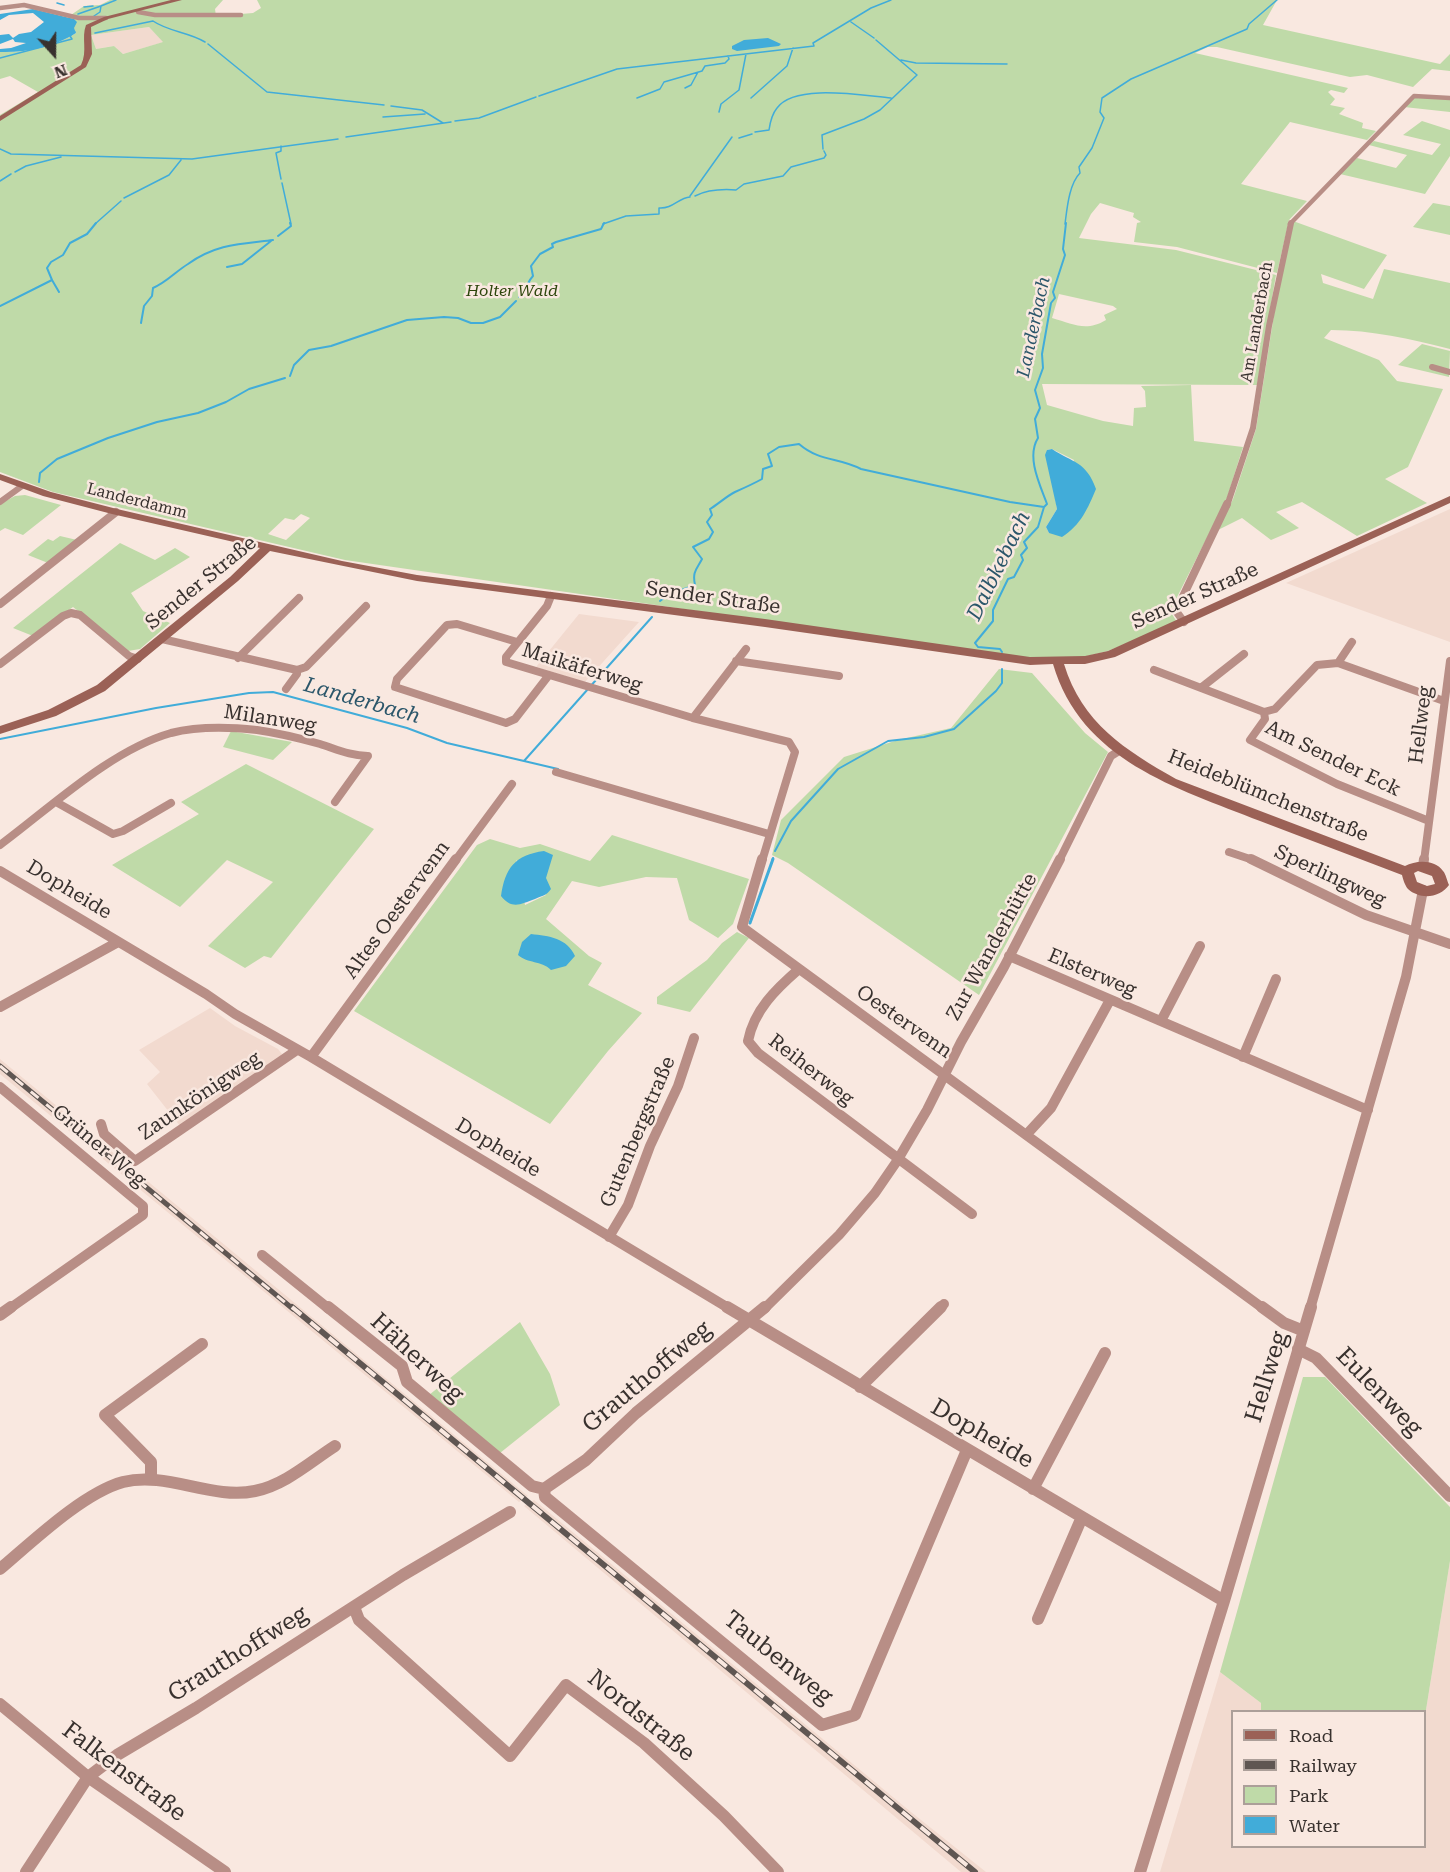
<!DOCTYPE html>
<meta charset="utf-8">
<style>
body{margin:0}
#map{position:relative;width:1450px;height:1872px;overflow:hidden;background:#f9e8e0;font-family:"Roboto Serif",serif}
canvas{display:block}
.legend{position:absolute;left:1231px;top:1710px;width:195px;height:138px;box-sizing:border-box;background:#f9e8e0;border:2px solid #ac9f99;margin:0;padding:8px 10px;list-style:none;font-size:18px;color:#38312e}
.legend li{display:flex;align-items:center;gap:12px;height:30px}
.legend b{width:30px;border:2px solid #ac9f99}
.north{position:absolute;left:24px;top:24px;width:60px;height:60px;-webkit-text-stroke:4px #f9e8e0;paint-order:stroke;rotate:159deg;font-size:16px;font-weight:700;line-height:24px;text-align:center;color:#38312e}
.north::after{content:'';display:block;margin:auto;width:21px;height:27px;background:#38312e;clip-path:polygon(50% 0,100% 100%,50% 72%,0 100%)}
</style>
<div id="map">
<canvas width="1450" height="1872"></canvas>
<ul class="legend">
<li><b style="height:8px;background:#9b6156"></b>Road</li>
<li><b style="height:8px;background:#5f5652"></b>Railway</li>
<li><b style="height:16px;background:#bfdaa8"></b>Park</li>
<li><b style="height:16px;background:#41acd9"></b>Water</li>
</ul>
<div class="north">N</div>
</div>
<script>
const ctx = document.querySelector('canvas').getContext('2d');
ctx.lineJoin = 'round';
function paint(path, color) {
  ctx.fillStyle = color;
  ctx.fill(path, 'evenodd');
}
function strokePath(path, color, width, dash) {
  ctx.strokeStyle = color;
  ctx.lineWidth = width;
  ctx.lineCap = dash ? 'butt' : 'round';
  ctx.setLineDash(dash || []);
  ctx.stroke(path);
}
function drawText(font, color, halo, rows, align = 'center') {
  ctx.font = font + ' "Roboto Serif",serif';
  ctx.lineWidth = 5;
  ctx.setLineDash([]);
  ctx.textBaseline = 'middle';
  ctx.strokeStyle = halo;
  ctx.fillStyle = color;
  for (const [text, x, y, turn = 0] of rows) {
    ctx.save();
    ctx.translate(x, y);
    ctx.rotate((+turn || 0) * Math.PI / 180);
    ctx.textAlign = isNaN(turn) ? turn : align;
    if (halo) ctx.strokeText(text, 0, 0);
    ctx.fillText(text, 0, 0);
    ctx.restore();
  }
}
const built = new Path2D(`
 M149 27 164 42 123 54 114 46 96 49 91 35Z
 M1450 509V642L1286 583Z
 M579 614 639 622 585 682 536 667Z
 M210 1008 235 1026 278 1049 282 1054 281 1057 180 1126 147 1084 160 1072 139 1050Z
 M0 1059 528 1496 519 1502 0 1074Z
 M534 1500 911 1812 986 1872H961L524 1506Z
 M1450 1561V1872H1160L1220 1672 1261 1703V1711L1232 1712V1846H1424L1425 1716Z`);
const green = new Path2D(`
 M110 0H223L215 9 216 16 253 13 261 8 257 0H1277L1263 25 1440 64 1450 54V71L1432 69 1413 87 1367 75 1350 77 1217 47H1208L1195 53 1348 88 1344 93 1331 90 1328 92 1335 99 1330 105 1345 108 1339 114 1363 123 1362 128 1376 131 1367 140 1290 122 1241 184 1307 201 1289 220 1277 273 1177 247 1134 242 1137 223 1141 222 1133 217 1134 213 1100 203 1091 214 1079 238 1176 250 1276 275 1257 385 1042 384 1047 405 1103 421 1133 426 1134 408 1146 407 1145 391 1141 386 1191 385 1194 441 1243 447 1227 498 1170 611 1177 622 1108 651 1083 657 1029 659 345 560 53 492 0 472V115L38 92 10 76 0 79V52C24 53 55 47 76 33L68 17 84 6 100 5ZM149 27 163 42 123 54 114 46 96 49 91 35ZM1059 294 1113 306 1117 309 1104 315 1106 320C1086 332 1073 324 1052 318ZM1052 449 1074 460 1049 533 1046 527 1057 509 1047 450ZM301 514 310 518 286 540 268 534 285 518 294 520Z
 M1415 96 1450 99V112L1404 107Z
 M1422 121 1450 130V156L1425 194 1340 174 1357 158 1396 168 1407 155 1369 145 1374 141 1432 155 1441 144 1403 135Z
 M1433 203 1450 206V235L1413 227Z
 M1293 221 1387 255 1364 289 1321 274 1323 283 1373 299 1384 269 1450 283V349C1410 339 1372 330 1331 330L1324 338 1379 360 1397 381 1443 389 1408 467 1385 479 1427 503 1357 536 1302 502 1276 512 1299 528 1271 540 1242 518 1218 530 1233 499 1256 429 1276 302Z
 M1422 344 1450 351 1449 377 1398 365Z
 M25 495 61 505 23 535 5 528 0 531V504L15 496Z
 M60 536 77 540 48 563 28 555 48 539 53 541Z
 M120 543 155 560 175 548 190 557 131 593 143 611 170 623 140 649 128 651 73 607 33 636 13 628Z
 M999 669 1032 673 1085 733 1108 752 979 995 788 863 772 855 781 820 844 757 898 740 951 728Z
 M231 731 292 742 273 760 223 747Z
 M246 764 374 829 271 958 264 956 245 968 208 946 273 882 227 860 180 907 112 865 199 814 181 802Z
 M612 835 749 879 733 924 718 938 689 920 677 878 646 877 599 887 572 881 546 919 589 956 602 963 588 985 642 1013 608 1051 550 1124 354 1011 477 845 490 839 520 848 540 844 590 861ZM516 860 546 895 525 905Z
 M737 932 749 938 690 1012 657 1004V997L707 960 722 943Z
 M520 1322 550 1374 560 1405 500 1453 429 1395Z
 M1303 1377H1325L1450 1507V1561L1425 1716 1424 1712 1261 1711V1703L1220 1672Z`);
const water = new Path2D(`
 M33 9 74 19 77 22 74 28 76 33C55 47 24 53 0 52V49L11 48 26 43 15 42 13 39 0 44V35L9 34 13 38 19 34 31 32 44 22 33 13 9 15 0 20V14Z
 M768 38 781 44 779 46 737 51 732 49V46L744 40Z
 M1052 449C1073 463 1086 461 1096 489 1088 508 1081 525 1062 537L1049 533 1046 527 1057 509 1045 455 1047 450Z
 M544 851 553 855 546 878 551 889C546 896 543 895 535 899 521 904 512 910 501 896 505 868 515 855 544 851Z
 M531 934C549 936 567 938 575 956L566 966 551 970C541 960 528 964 518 955L522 942Z`);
const streamFar2 = new Path2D(`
 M57 3 64 5
 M84 7 93 6
 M78 14 101 6
 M94 16 100 12 101 6 116 0
 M851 22 874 38
 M95 33 153 21C169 32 189 32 205 42
 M208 44 267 92 384 105
 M0 58 72 39 70 36 75 32
 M901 60 916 63 1007 64
 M685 88 691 85 698 72
 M539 96 617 69 814 46 813 43 871 8 891 0
 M637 98 660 89 664 82 702 71 705 66 725 63 729 59 728 56
 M751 98 787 66 793 48
 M391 106 422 110 443 123
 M719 112 721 104 739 90 746 54
 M383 117 425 114
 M455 121 479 118 536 97
 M755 132 769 130C770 123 772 114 777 108 795 83 864 96 891 98
 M346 137 451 122
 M739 138 752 134
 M281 146V151L276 153 281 179
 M0 149 11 154 192 159 338 139
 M823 149 822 135 864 119 880 110 917 75 876 40
 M15 172 26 166 61 157
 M0 181 11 174
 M282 183 291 224
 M690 196 732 137
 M695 196C707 190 723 189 736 190L744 184 783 176 791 167 824 158 826 155 824 151
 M124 198 169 175 181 160
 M95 224 121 201
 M603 224 626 216 659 214V208C673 209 678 198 690 197
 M1065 224C1067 209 1069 184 1080 173L1079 167 1092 148 1104 118 1100 112 1102 98 1131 79 1247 29 1249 24 1277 0`);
const streamFar1 = new Path2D(`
 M278 236 291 226 290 223
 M227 267 242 264 271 241
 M52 280 59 292
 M519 297C527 289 527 282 533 276L531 266 540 254 553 247 552 244 556 242 601 229 604 223
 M0 306 52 280 47 268 51 262 63 255 70 243 87 234 96 223
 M141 323 144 306 152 296 153 288C167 282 175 272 188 264 216 244 240 244 273 240
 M290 376 294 365 309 350 331 346 407 320 444 317 458 318 471 323H483L500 317 516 301
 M39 482 40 473 57 459 108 438 157 422 198 413 226 402 249 389 285 378
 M660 601 668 595 695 585C692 571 697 569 702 559L693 547 709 539 713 532 707 522 712 515 710 509C718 504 727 496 735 492 744 488 753 484 762 479L763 469 772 466 768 454 779 447 799 444C820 462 838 457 861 469L1010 502 1044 507 1047 504C1040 485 1026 457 1038 438L1035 419 1040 408 1035 390 1043 368 1042 354 1051 303 1055 298 1053 292 1065 255 1063 249 1066 223
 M1002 652 1000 649 978 647 975 643 993 621V610L1008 579 1014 577 1023 560 1021 555 1027 548 1024 542 1038 527 1044 507
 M0 739 156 708 249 693 273 692 407 728 447 743 524 761 652 617
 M524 761 558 769
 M775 851 791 821 838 769 888 741 924 737 954 729 996 691 1002 683V669
 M772 861 773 858`);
const stream = new Path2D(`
 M750 923 773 859`);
const streetFar4 = new Path2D(`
 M0 8 24 5 79 18H106
 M138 12 155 15H241
 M1290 224 1414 96 1450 98`);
const streetFar3 = new Path2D(`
 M1432 367 1450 372
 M0 502 22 486
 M1227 506 1253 428 1269 326 1291 223`);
const streetFar2 = new Path2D(`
 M551 596 547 606 506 657V662L693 718
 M0 604 116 512
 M1184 622 1176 611 1227 504
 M162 639 297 670 306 667 366 606
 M517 642 457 624 447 625 397 679 395 687 506 723 515 719 549 675
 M746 649 693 718 789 742 795 752 762 861
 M238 658 299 598
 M736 661 839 676
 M1338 663 1352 642
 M0 664 63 616 71 613 80 615 129 656 138 659
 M1154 670 1264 712 1275 709 1317 665 1338 663 1444 701
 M1202 687 1244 654
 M286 689 297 674V670
 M1264 712 1265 719 1250 740 1337 784 1429 821
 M556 772 769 834
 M56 802 113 834 123 831 171 803
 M0 845C50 808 111 750 171 733 199 726 229 727 257 730 278 733 299 738 320 744 336 749 351 756 368 756L335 802
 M1229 852 1256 861
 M455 861 512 784
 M1059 861 1111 756 1119 751
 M1424 861 1450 661`);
const streetFar1 = new Path2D(`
 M762 859 742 927 1264 1309
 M1251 859 1366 915 1450 944
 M1423 866 1424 859
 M0 871 206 994 235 1014 311 1057 730 1309
 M1009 956 1368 1110
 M799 969C776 989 754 1010 748 1041L758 1053 972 1214
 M0 1007 118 942
 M1161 1021 1200 946
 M311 1057 456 859
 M1243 1057 1276 979
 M0 1087 143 1206V1215L9 1309
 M101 1124 104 1134 135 1161 297 1050
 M1027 1134 1051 1108 1110 1000
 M609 1237 628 1205 650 1146 678 1086 694 1038
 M262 1255 329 1309
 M764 1309 839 1235 875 1193 897 1161 927 1110 961 1042 1004 967 1060 859
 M939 1309 944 1304
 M1310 1309 1406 977 1423 890`);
const street = new Path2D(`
 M328 1307 402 1366 407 1382 532 1486 544 1489
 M727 1307 1224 1601
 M1262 1307 1284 1323 1304 1331
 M0 1315 11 1307
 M1298 1349 1316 1358 1450 1496
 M860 1387 941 1307
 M151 1479V1462L105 1415 202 1344
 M544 1489 586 1460 636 1413 765 1307
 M544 1489 545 1497 822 1725 855 1715 967 1450
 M1033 1489 1105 1353
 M0 1569C32 1542 83 1493 123 1482 167 1471 211 1500 255 1491 285 1485 310 1462 335 1446
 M354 1607 359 1620 510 1756 566 1685 644 1743 724 1816 778 1872
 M1038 1619 1082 1517
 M0 1704 88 1777 225 1872
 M26 1872 88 1777 117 1755 196 1708 403 1575 510 1512
 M1140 1872 1224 1601 1311 1307`);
const secondary = new Path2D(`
 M171 0H182L108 19 91 27 92 54 86 67 0 121V116L81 65C88 51 81 38 86 25L104 17Z
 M0 474 51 492 117 509 342 561 417 575 765 619 1030 657 1085 656 1108 651 1450 496V503L1115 657 1085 664H1064C1082 723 1125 750 1176 779L1405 866C1416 860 1435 859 1443 871 1446 874 1447 881 1449 885 1440 898 1420 900 1408 889 1405 886 1403 879 1402 875 1355 857 1307 839 1260 821 1176 788 1081 760 1053 664L1030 665 765 627 417 581 270 551 238 581 105 691 56 716 0 734V726L48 710 97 685 230 577 260 548 112 514 43 496 0 480ZM1418 871 1432 876 1435 884 1427 886 1417 882 1414 873Z`);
const railFar1 = new Path2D(`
 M0 1066 293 1309`);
const rail = new Path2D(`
 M292 1307 975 1872`);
const farParknames = [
 ["Holter Wald",512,291]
];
const farStreetnames = [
 ["Am Landerbach",1257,322,-80],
 ["Landerdamm",137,501,14]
];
const farWaternames = [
 ["Landerbach",1034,327,-78]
];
const streetNames = [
 ["Sender Straße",201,583,-39],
 ["Sender Straße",1195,596,-24],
 ["Sender Straße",713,598,8],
 ["Maikäferweg",582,668,17],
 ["Milanweg",270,719,9],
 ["Hellweg",1421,725,-83],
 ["Am Sender Eck",1333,759,26],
 ["Heideblümchenstraße",1268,796,22],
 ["Sperlingweg",1330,876,25],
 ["Dopheide",69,890,31],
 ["Altes Oestervenn",397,910,-54],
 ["Zur Wanderhütte",992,947,-61],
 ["Elsterweg",1092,973,23],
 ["Oestervenn",904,1022,35],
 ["Reiherweg",811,1070,38],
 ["Zaunkönigweg",200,1096,-34],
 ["Gutenbergstraße",638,1132,-67],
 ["Grüner Weg",99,1146,40],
 ["Dopheide",498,1148,31]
];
const waterNames = [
 ["Dalbkebach",999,566,-64],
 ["Landerbach",362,701,16]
];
const nearStreetnames = [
 ["Häherweg",417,1358,43],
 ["Grauthoffweg",647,1377,-40],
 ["Hellweg",1267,1377,-73],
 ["Eulenweg",1379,1392,46],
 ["Dopheide",982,1434,30],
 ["Grauthoffweg",238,1654,-32],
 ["Taubenweg",778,1658,39],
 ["Nordstraße",641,1716,39],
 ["Falkenstraße",124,1772,37]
];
paint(built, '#f2dacf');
paint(green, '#bfdaa8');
paint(water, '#41acd9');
strokePath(streamFar2, '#41acd9', 1.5);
strokePath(streamFar1, '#41acd9', 2);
strokePath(stream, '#41acd9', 3);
strokePath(streetFar4, '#b88e86', 4.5);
strokePath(streetFar3, '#b88e86', 6);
strokePath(streetFar2, '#b88e86', 8);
strokePath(streetFar1, '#b88e86', 10);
strokePath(street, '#b88e86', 12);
paint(secondary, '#9b6156');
strokePath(railFar1, '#5f5652', 5);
strokePath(rail, '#5f5652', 6);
strokePath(railFar1, '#f9e8e0', 3, [10]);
strokePath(rail, '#f9e8e0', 4, [12]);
drawText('italic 16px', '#2c450b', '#f9e8e0', farParknames);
drawText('16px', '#38312e', '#f9e8e0', farStreetnames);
drawText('italic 18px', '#2b566a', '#f9e8e0', farWaternames);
drawText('20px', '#38312e', '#f9e8e0', streetNames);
drawText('italic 21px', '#2b566a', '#f9e8e0', waterNames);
drawText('24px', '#38312e', '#f9e8e0', nearStreetnames);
</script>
